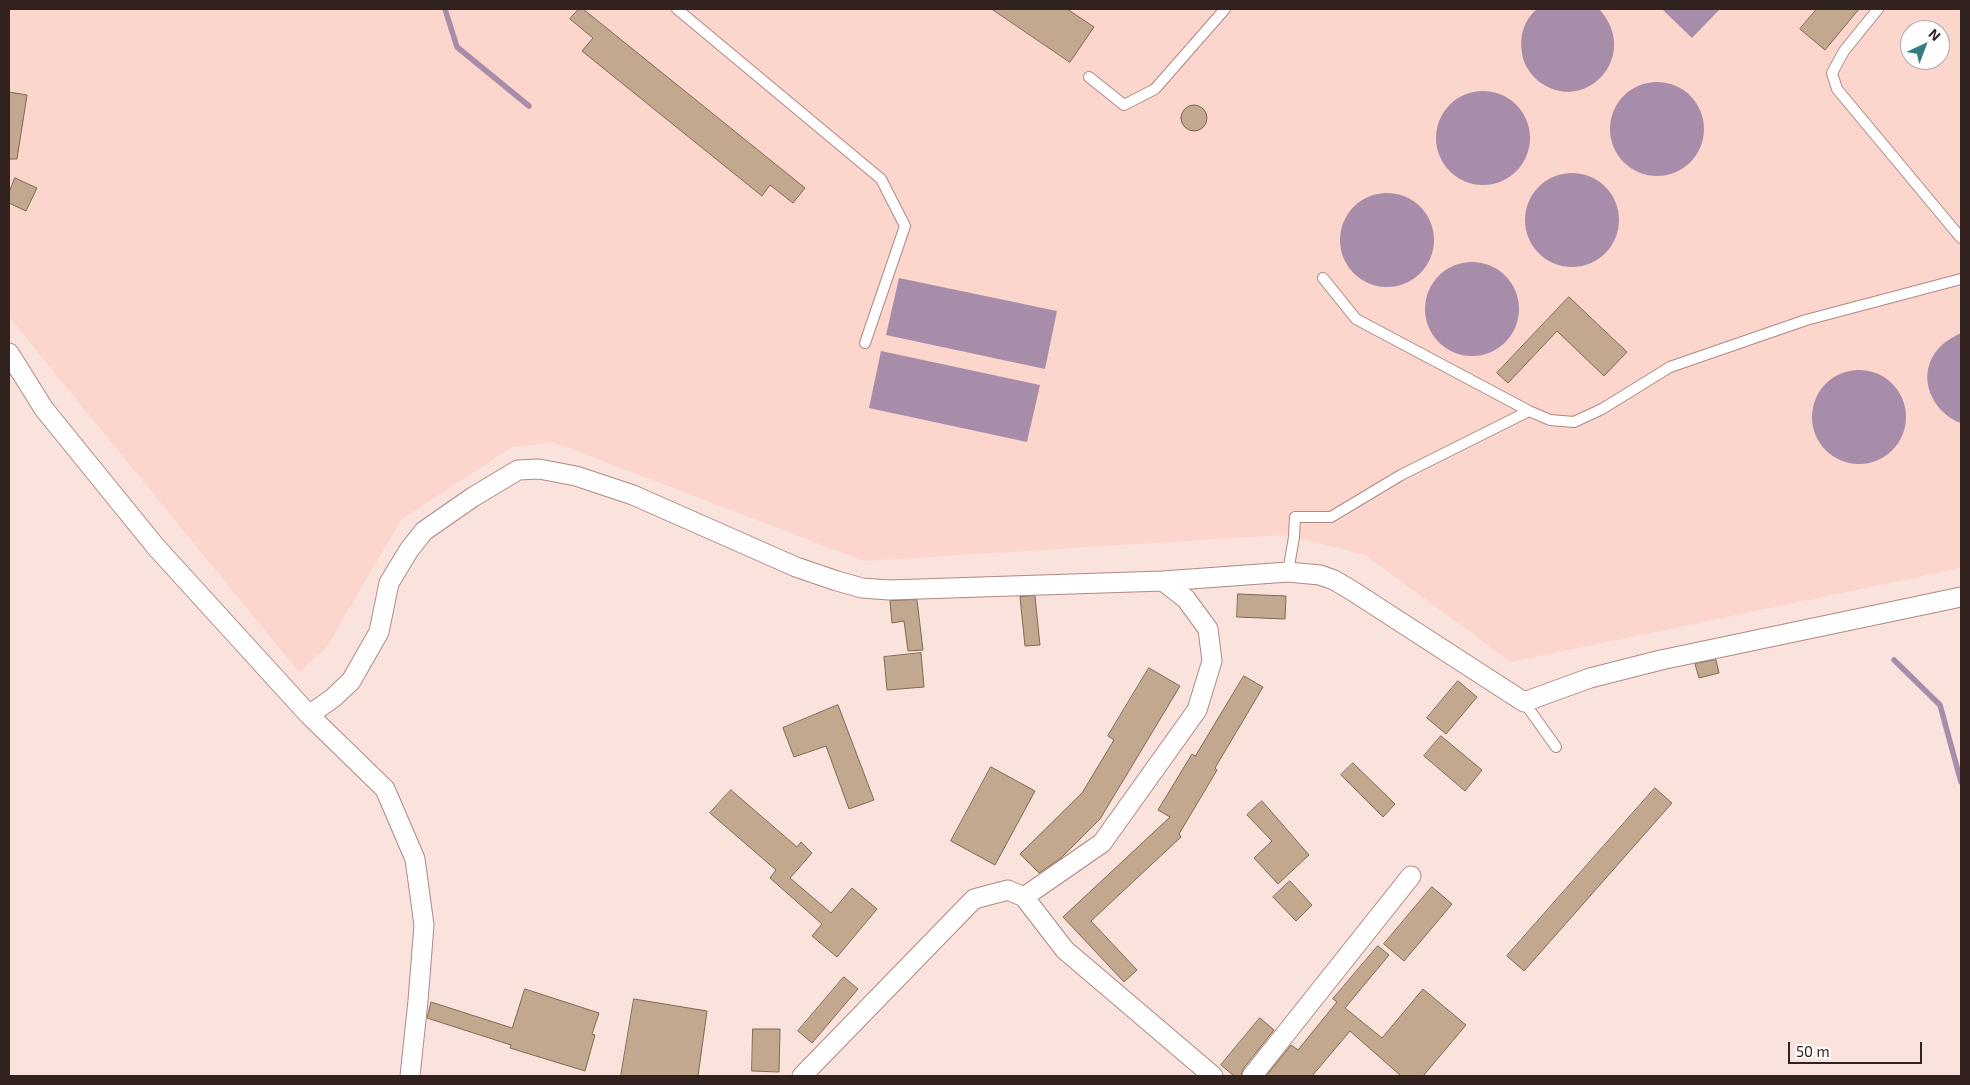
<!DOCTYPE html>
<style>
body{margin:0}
#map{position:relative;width:1970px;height:1085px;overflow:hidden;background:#fae2dd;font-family:"Exo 2",sans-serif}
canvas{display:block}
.frame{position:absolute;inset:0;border:10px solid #31221f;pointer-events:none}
.north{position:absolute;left:1900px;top:20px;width:50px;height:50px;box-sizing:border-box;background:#fff;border:1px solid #ada7a5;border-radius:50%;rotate:43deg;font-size:14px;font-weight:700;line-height:20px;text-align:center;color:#31221f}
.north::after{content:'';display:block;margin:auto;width:18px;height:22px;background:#357d84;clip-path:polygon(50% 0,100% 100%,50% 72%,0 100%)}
.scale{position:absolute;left:1788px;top:1042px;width:134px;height:22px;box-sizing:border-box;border:2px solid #31221f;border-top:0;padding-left:6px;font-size:15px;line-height:18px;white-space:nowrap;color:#31221f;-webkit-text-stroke:4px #fff;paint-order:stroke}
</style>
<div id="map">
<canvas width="1970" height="1085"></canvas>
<div class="frame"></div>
<div class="north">N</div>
<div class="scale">50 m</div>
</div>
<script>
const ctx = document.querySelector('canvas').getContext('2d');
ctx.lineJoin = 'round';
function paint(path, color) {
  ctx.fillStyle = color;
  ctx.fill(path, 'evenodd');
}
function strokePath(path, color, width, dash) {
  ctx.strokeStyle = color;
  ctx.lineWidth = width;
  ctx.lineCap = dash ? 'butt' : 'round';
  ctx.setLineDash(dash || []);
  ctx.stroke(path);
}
const built = new Path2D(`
 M9 9H1961V568L1511 662 1365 555 1294 537 1284 535 864 561 553 442 512 447 401 520 326 648 299 672 9 317ZM1910 30H1940V60H1910Z`);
const water = new Path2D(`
 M1537 9H1599C1643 57 1582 119 1536 79 1529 72 1523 63 1522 53 1519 36 1524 20 1537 9Z
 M1662 9H1720L1692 38Z
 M1610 129a47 47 0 1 1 94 0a47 47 0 1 1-94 0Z
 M1436 138a47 47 0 1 1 94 0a47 47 0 1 1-94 0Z
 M1525 220a47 47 0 1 1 94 0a47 47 0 1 1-94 0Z
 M1340 240a47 47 0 1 1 94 0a47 47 0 1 1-94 0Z
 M1425 309a47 47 0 1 1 94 0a47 47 0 1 1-94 0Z
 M899 278 1057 311 1045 369 886 335Z
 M1961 333V423C1931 412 1915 374 1939 348 1945 341 1953 337 1961 333Z
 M881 351 1040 385 1027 442 869 408Z
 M1812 417a47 47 0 1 1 94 0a47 47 0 1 1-94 0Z`);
const stream = new Path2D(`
 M445 9 457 47 529 106
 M1894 660 1940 705 1961 782`);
const building = new Path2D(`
 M579 9H583L805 188 793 203 770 185 762 196 582 51 593 38 570 19Z
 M992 9H1067L1094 27 1070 62Z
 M1817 9H1859L1825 50 1800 29Z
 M9 92 27 95 17 159H9Z
 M1181 118a13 13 0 1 1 26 0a13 13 0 1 1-26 0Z
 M15 178 37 188 26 211 9 203V193Z
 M1569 297 1627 352 1604 376 1557 331 1508 383 1497 373Z
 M1238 594 1286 596 1285 619 1237 617Z
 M1035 596 1040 645 1025 646 1020 597Z
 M917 600 923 650 908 651 904 621 892 623 890 601Z
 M921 653 924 687 887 690 884 657Z
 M1716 660 1719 673 1699 678 1695 664Z
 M1149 668 1180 686 1100 819 1061 858 1039 873 1020 854 1082 793 1114 740 1108 736Z
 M1244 676 1263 687 1215 768 1217 770 1179 834 1181 837 1091 921 1137 970 1124 982 1063 917 1170 817 1158 810 1192 754 1195 756Z
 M1458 681 1477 697 1446 734 1427 718Z
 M838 705 874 800 849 809 826 746 794 757 783 728Z
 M1441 736 1482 770 1465 791 1424 756Z
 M1353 763 1395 804 1383 817 1341 775Z
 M991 767 1035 791 995 865 951 841Z
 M1655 788 1672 803 1524 971 1507 956Z
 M731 790 797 847 801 842 812 853 790 878 831 913 852 888 877 909 837 957 812 936 822 924 770 878 776 870 710 813Z
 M1262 801 1309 855 1278 884 1254 858 1272 841 1247 815Z
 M1290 881 1312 905 1296 921 1273 897Z
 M1432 887 1452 904 1404 961 1384 944Z
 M1378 946 1389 955 1345 1008 1382 1038 1423 989 1466 1025 1423 1076H1401L1350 1031 1312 1076H1266L1291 1045 1298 1050 1337 1002 1333 999Z
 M844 977 858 989 812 1043 798 1031Z
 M525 989 599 1013 592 1034 595 1035 585 1071 510 1048 511 1045 427 1018 431 1002 512 1028Z
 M634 999 707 1011 698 1076H621Z
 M1260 1018 1274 1030 1243 1069 1241 1076H1234L1221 1065Z
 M753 1029H780L779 1072 752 1071Z`);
const lane = new Path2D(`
 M677 9 881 179 905 226 865 343
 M1878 9 1844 51 1832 73 1837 89 1961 238
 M1089 77 1124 105 1155 89 1225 9
 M1323 278 1356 319 1529 411 1550 420 1574 422 1602 409 1670 367 1806 320 1961 279
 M1288 572 1294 537 1295 517H1331L1401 475 1529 411
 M1524 702 1556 747`);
const street = new Path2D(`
 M9 353 44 409 156 547 309 715 385 789 415 859 424 925 418 1001 410 1076
 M309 715 333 698 351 681 379 632 389 583 409 550 424 531 473 497 518 470 539 469 576 476 633 495 796 567 837 581 862 588 889 590 1163 581 1288 572 1320 575 1334 580 1351 590 1524 702 1590 678 1661 660 1961 597
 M1024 897 1102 843 1197 710 1212 661 1208 629 1186 599 1163 581
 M802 1076 974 899 1008 890 1024 897 1065 950 1213 1076
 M1252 1076 1411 876`);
paint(built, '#fcd6cd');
paint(water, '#a78da9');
strokePath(stream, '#a78da9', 5.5);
paint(building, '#c2a88f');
strokePath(building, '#806951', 1);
strokePath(lane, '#ae8982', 12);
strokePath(street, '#ae8982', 21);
strokePath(lane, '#fff', 10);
strokePath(street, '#fff', 19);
</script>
